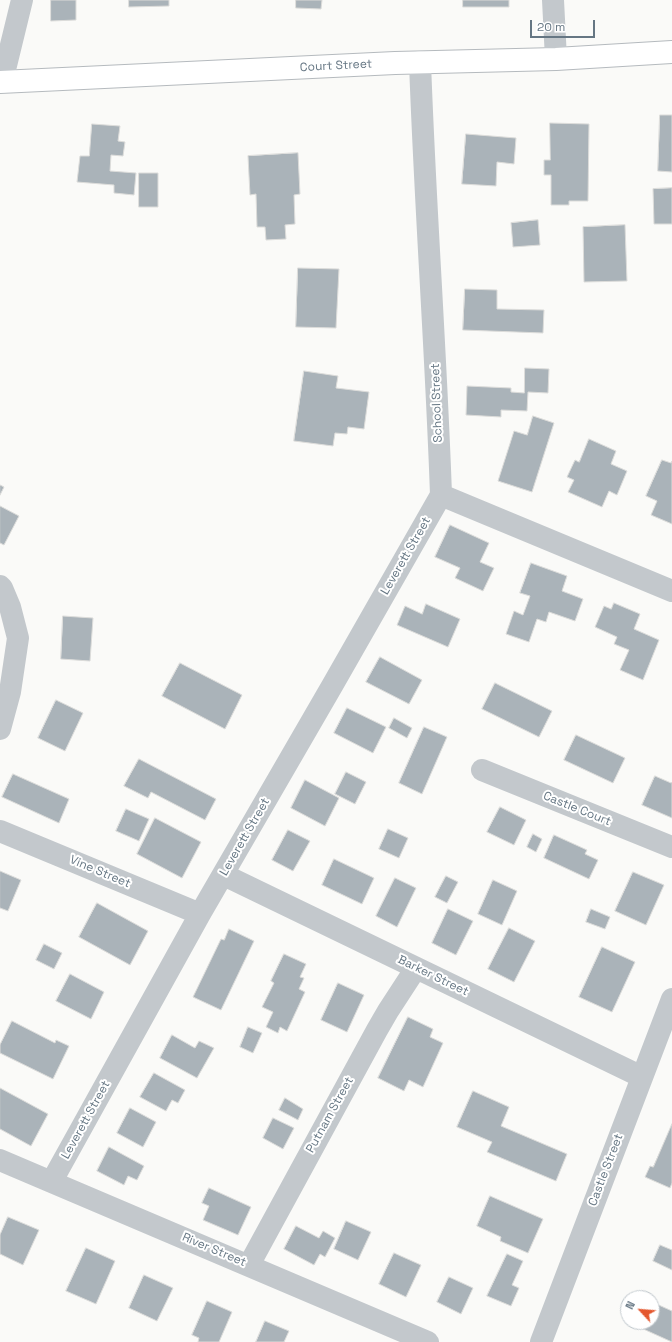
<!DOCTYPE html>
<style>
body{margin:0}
#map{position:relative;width:672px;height:1342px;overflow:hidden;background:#fafaf8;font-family:"Space Grotesk",sans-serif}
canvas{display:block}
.north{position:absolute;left:620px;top:1290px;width:40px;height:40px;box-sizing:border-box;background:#fff;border:1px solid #c1c8cd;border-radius:50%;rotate:296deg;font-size:11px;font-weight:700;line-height:16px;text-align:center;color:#657683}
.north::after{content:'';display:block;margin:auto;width:14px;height:18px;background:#e4572e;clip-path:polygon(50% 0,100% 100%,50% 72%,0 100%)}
.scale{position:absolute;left:530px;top:20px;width:65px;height:18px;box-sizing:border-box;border:2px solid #657683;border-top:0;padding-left:5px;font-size:12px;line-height:14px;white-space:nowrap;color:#657683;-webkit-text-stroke:3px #fff;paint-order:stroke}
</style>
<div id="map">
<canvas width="672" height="1342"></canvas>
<div class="north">N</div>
<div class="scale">20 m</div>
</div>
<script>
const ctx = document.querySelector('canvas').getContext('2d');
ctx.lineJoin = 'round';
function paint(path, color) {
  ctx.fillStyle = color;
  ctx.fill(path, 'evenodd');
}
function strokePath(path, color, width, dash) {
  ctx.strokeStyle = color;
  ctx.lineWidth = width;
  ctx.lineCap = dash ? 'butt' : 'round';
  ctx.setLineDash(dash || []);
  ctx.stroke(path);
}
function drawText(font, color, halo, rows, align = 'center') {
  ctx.font = font + ' "Space Grotesk",sans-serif';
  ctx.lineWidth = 4;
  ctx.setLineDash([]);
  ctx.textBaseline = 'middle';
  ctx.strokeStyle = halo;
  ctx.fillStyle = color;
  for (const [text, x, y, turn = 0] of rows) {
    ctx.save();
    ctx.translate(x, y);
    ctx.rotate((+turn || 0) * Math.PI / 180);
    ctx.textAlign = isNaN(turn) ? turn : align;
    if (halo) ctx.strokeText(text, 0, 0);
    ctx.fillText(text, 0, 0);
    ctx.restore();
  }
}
const building = new Path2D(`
 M51 0H76V20L51 21Z
 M129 0H169V6L129 7Z
 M296 0H322L321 9 296 8Z
 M463 0H509V7H463Z
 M660 115H672V172L658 171Z
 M550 123 589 124 588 201H569V205H551V175H544V160H550Z
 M92 124 120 126 118 141 125 142 123 156 111 155 110 171 136 173 134 195 114 193V185L77 182 80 156H89Z
 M466 134 516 138 514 164 497 162 496 186 462 184Z
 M298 153 300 194 294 195 295 224 285 225 286 239 266 240 265 227H257L256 194 250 195 248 156Z
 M139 173H158V207H139Z
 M672 188V224H654L653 189Z
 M538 220 540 245 513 247 511 223Z
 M625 225 627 281 584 282 583 227Z
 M298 268 339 269 336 328 296 327Z
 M465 289 497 290V309L544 310 543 333 463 330Z
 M525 368 549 369 548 393 528 392 527 411 501 410V417L466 415 467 386 511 388V392L524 393Z
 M304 371 338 376 336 388 369 392 364 429 348 427 347 434 335 433 333 446 294 441Z
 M533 416 554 423 532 492 498 481 514 431 527 435Z
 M589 439 616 451 611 464 627 471 617 495 609 491 602 507 568 492 574 480 567 477 575 460 579 462Z
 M662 460 671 463 672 461V524L651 515 657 501 646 496Z
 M0 485 4 487 0 495Z
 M0 506 19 516 4 545 0 543Z
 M450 525 489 543 480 562 494 568 483 591 455 578 460 568 435 557Z
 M531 563 567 576 562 591 583 599 575 621 549 612 546 622 537 619 529 642 506 634 514 611 523 615 530 596 520 593Z
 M614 603 640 614 634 629 659 640 643 680 620 670 629 650 614 644 617 637 595 627 604 606 611 609Z
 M426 604 460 619 448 647 397 625 405 606 422 614Z
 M63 616 93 618 90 661 61 659Z
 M380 657 422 680 409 704 366 682Z
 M180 663 242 695 225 729 162 696Z
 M495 683 552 711 539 737 482 709Z
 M56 700 83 713 65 751 38 738Z
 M347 708 386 727 373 753 334 733Z
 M394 718 412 728 407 738 389 728Z
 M424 727 447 737 422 794 399 783Z
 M576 735 625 758 613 783 564 760Z
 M139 759 216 799 205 820 151 792 148 798 124 786Z
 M346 772 366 782 355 804 335 794Z
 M13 774 69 799 59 823 2 797Z
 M655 776 671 783 672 782V818L642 805Z
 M305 780 339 798 325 826 291 808Z
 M500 807 526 820 514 845 487 832Z
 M126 809 149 819 139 841 116 831Z
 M155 818 201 842 182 878 137 854Z
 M388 829 408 838 399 858 379 849Z
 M288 830 310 841 293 871 272 860Z
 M533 834 542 839 536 852 527 847Z
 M554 835 587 850 585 854 598 860 589 879 544 858Z
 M334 859 374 878 362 904 322 885Z
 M0 871 21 880 8 911 0 908Z
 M633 872 664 885 646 925 615 911Z
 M446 876 458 882 447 903 435 897Z
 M395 878 416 888 397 927 376 916Z
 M493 880 517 891 502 925 478 914Z
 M97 903 148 931 130 965 79 937Z
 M448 909 473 921 456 955 432 943Z
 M591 909 610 917 605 929 586 922Z
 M509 928 535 941 514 982 488 969Z
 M229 929 254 941 221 1010 193 997 221 939 224 940Z
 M44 944 62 953 54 969 36 960Z
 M602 947 635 962 612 1012 579 997Z
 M284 954 306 964 300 977 304 978 299 989 305 992 287 1031 280 1027 278 1033 266 1027 273 1012 262 1007 274 983 271 981Z
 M70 974 104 992 91 1019 56 1001Z
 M338 983 364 995 347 1032 321 1020Z
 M408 1017 433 1029 430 1037 443 1043 423 1087 409 1080 404 1091 378 1078Z
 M12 1021 55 1043 56 1040 69 1046 53 1079 0 1053V1045Z
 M248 1027 262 1033 253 1053 240 1047Z
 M172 1035 195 1048 199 1041 214 1048 197 1078 160 1058Z
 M154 1073 185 1090 178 1103 172 1100 166 1111 140 1097Z
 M0 1088 48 1114 31 1146 0 1129Z
 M473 1091 509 1107 501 1126 567 1154 556 1181 487 1152 492 1142 457 1127Z
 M285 1098 303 1109 298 1120 279 1110Z
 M130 1108 156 1122 143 1147 117 1133Z
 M273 1118 294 1128 283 1149 263 1138Z
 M672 1124V1183L670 1188 645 1177 650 1166 653 1167Z
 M109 1147 144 1166 137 1180 128 1176 124 1185 97 1171Z
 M209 1188 251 1207 238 1235 203 1220 209 1206 202 1203Z
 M490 1196 543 1219 528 1253 500 1241 501 1237 477 1226Z
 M8 1217 39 1230 23 1265 0 1254V1235Z
 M346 1221 371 1232 358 1260 334 1249Z
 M296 1226 319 1238 323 1231 335 1238 325 1257 320 1254 314 1265 284 1249Z
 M660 1245 672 1250V1270L653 1261Z
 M86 1248 115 1261 96 1304 66 1291Z
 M394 1253 421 1265 406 1297 379 1284Z
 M507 1254 523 1261 512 1285 519 1288 511 1306 487 1296Z
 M144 1275 173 1288 157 1321 129 1308Z
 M449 1277 473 1288 461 1314 437 1302Z
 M207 1301 232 1312 219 1342H198L199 1338 192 1335Z
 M652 1302 672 1311V1342L630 1323 652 1322Z
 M265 1321 289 1331 284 1342H256Z`);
const minor = new Path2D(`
 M553 0 556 59
 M420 62C425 206 436 350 441 495
 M2 82 22 0
 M441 495 672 591
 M0 586 2 588 10 607 18 638 10 692 0 729
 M482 770 672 847
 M0 831 200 914
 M224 875 642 1077
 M0 1160 428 1342
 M52 1181 200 914 332 686 441 495
 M249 1265 377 1030 388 1011 416 968
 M541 1342 672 999`);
const major = new Path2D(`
 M0 82 395 63 556 59 672 52`);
const streetNames = [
 ["Court Street",336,66,-3],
 ["School Street",437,403,-92],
 ["Leverett Street",406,556,-60],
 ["Castle Court",577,809,22],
 ["Leverett Street",245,837,-60],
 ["Vine Street",100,872,23],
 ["Barker Street",433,976,26],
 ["Putnam Street",330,1115,-61],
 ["Leverett Street",86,1120,-61],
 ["Castle Street",606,1170,-69],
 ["River Street",214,1250,23]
];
paint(building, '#aab3b9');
strokePath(building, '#dcdcda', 1);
strokePath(major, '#b5babe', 24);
strokePath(minor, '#c3c8cc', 22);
strokePath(major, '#fff', 22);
drawText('12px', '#657683', '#fff', streetNames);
</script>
